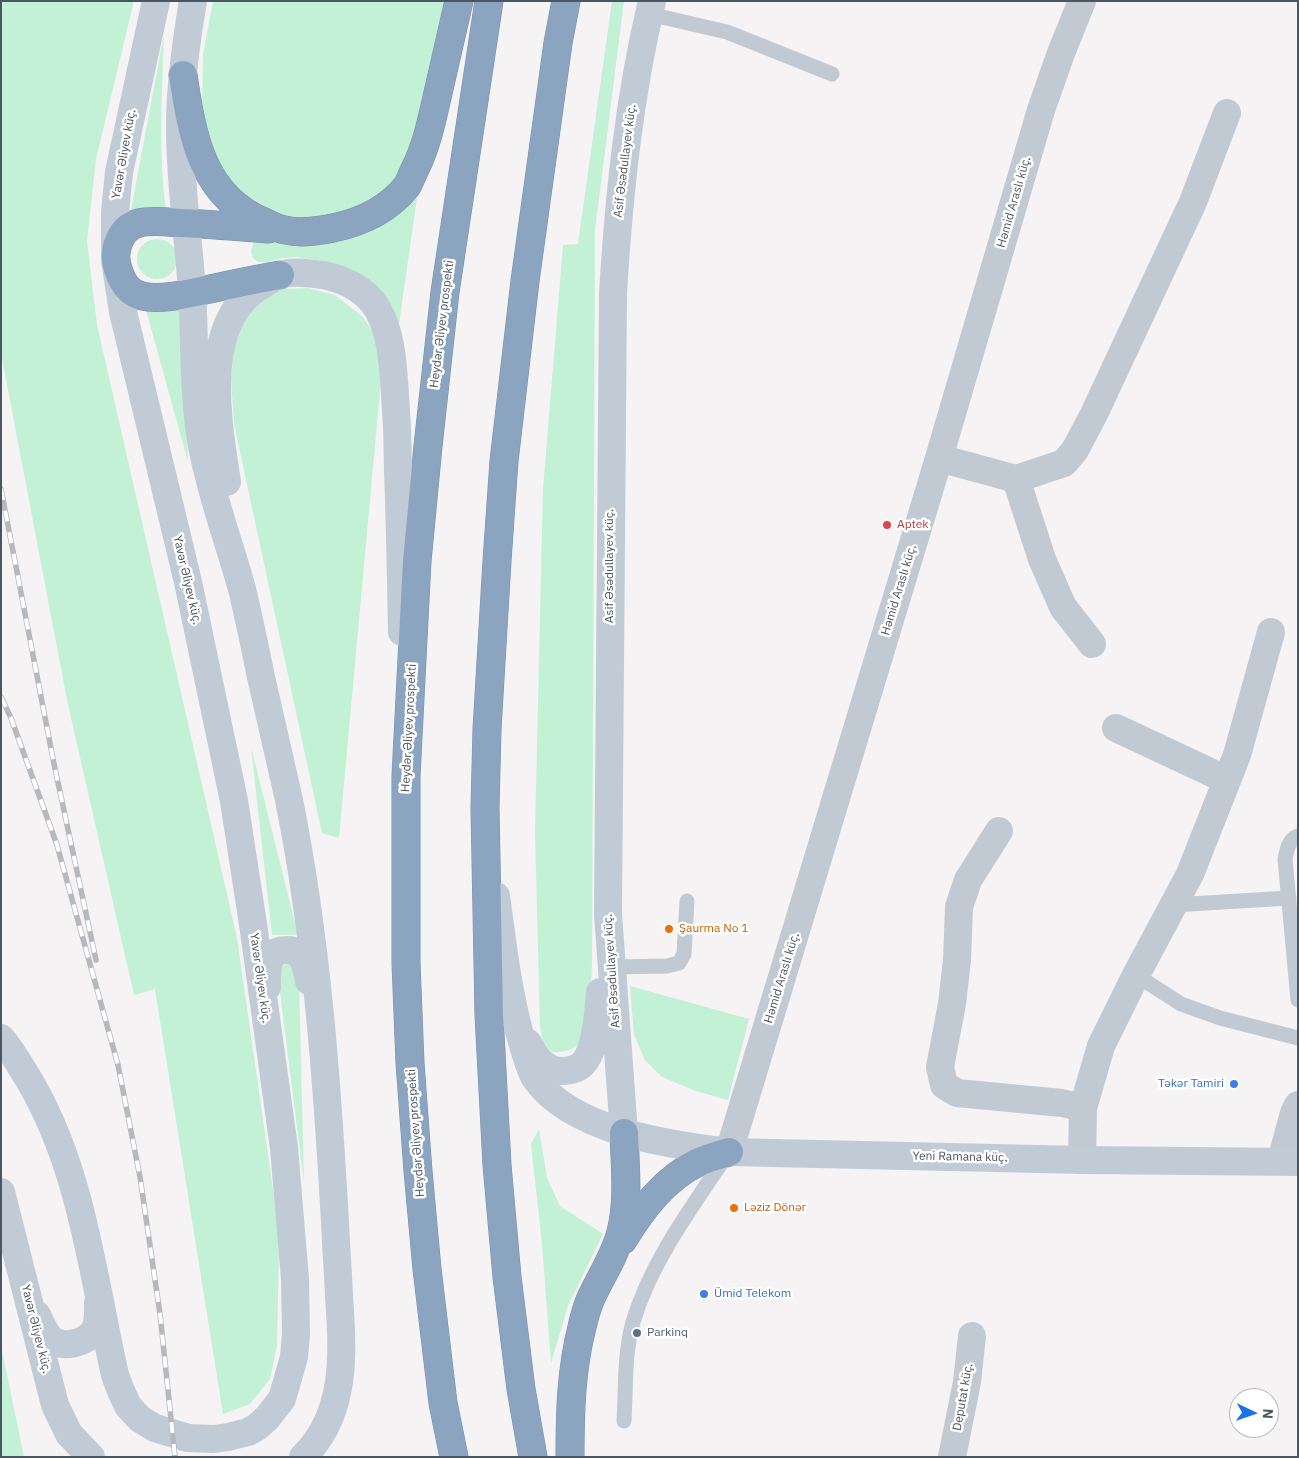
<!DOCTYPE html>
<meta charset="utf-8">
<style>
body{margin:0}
#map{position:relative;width:1299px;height:1458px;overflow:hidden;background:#f5f3f3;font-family:"IBM Plex Sans",sans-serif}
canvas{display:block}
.frame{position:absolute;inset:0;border:2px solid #4a5661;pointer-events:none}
.north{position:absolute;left:1229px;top:1388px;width:50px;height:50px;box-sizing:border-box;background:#fff;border:1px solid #b7bbc0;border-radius:50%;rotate:93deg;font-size:14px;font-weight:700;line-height:20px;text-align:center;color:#4a5661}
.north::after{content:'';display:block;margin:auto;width:18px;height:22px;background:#1a73e8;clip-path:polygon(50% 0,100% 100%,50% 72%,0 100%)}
</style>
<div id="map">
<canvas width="1299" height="1458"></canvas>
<div class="frame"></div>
<div class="north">N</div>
</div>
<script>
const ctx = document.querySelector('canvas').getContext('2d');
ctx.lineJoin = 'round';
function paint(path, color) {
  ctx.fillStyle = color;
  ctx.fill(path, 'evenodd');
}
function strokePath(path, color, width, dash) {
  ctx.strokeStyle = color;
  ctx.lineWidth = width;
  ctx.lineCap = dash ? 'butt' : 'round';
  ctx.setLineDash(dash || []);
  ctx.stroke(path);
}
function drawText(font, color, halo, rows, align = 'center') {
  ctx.font = font + ' "IBM Plex Sans",sans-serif';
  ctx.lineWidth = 5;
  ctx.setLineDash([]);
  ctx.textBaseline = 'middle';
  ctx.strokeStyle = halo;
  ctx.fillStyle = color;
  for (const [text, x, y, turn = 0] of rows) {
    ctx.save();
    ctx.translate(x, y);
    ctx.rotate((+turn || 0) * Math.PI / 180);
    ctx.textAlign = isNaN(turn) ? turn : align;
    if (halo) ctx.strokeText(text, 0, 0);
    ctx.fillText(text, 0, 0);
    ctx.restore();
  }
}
const green = new Path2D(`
 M1 1H134L96 159 87 241 97 325 237 938 274 1196 279 1251 277 1346 270 1379 250 1404 223 1414 155 989 134 995 67 700 1 353Z
 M213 1H446L429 90 401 175 376 200 345 215 313 221 281 219 250 205 226 181 213 157 202 117 203 55Z
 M612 1H624L595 230 592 961C591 980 592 1036 575 1047 567 1052 560 1052 552 1052L543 1042 540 1027 535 832 543 489 563 245 578 244Z
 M164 34C162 93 158 152 166 211L151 207 131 210Z
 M418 190 399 324 385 298 366 277 334 263 296 257 278 259 267 262H258L253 258 251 251 254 242 263 239 290 246 319 245 343 240Z
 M137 259a20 20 0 1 1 40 0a20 20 0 1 1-40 0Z
 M308 288 335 295 363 317 377 338 381 380 339 838 322 833 234 424 231 379 234 349 243 321 257 302 283 289Z
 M183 306 188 462 146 310C159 313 170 312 183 306Z
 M251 747 298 935H272Z
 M289 963 299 980 304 1183 278 976C280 968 281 965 289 963Z
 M630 986 749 1019 728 1100 696 1091 662 1077 645 1060 634 1035Z
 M539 1129 547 1178 560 1206 603 1234 568 1306 551 1363 542 1243 531 1144Z
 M1 1346 24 1457H1Z`);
const lane = new Path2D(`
 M649 14 727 32 832 74
 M1298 836C1288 840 1287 850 1285 859L1298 1000
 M1173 905 1289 898
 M611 967 667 966 679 963 684 954 687 901
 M1136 975 1181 1004 1220 1018 1298 1038
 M624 1421C626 1388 624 1354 633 1322 651 1261 693 1206 728 1153`);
const street = new Path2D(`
 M939 458 1016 479 1064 463 1075 450 1094 414 1193 202 1227 113
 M1016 479 1042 559 1063 607 1092 644
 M1116 728 1227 780
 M999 831 968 880 959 907 957 960 952 1004 940 1067 944 1085 957 1093 1062 1103 1083 1108
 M729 1152 939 458 1041 110 1061 53 1082 1
 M1082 1160 1083 1108 1101 1046 1136 975 1190 874 1237 755 1271 632
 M1281 1161 1294 1113 1298 1105
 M952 1457 967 1382 972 1336`);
const secondary = new Path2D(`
 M193 1C186 42 180 85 180 127 180 182 188 236 192 290 195 342 193 395 202 446 211 495 229 542 242 589 249 618 255 648 261 677 270 718 280 759 289 800 317 939 327 1081 335 1222 336 1246 338 1271 339 1296 343 1353 347 1414 303 1457
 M227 482C218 422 198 319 264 284 269 281 275 276 281 275 291 271 304 273 315 274 338 276 366 288 378 310 392 335 393 366 395 394 397 419 398 445 398 470 400 524 401 578 402 632
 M496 896C503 946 508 994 522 1042 526 1054 529 1068 535 1078 571 1131 670 1145 729 1152L1082 1160 1298 1162
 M267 987C267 978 266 964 272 956 275 952 280 950 286 950 304 949 306 967 309 981
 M1 1038C10 1048 16 1059 23 1070 81 1161 92 1272 115 1375L121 1391 128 1406 140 1419 155 1428 188 1438 214 1439 228 1437 248 1432 257 1427 267 1418 282 1399 294 1357 296 1334 295 1279 284 1148 253 924 234 801 188 582 123 312 115 260V212L119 172 156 1
 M528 1043C535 1056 544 1071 562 1071 567 1071 572 1070 577 1068 597 1058 598 1012 600 992
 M624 1133 608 914 613 293C619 195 629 97 652 1
 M1 1192 55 1405 69 1434 91 1457
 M37 1315C41 1323 44 1332 51 1339 63 1349 86 1343 94 1331 99 1323 98 1312 98 1303`);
const highway = new Path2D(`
 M183 75C192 134 201 196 264 222 270 225 278 229 285 230 301 234 318 231 333 228 362 222 388 210 407 186 410 181 412 175 415 169 427 145 432 119 438 93 445 63 452 32 459 1
 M268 229C239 227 210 224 180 223 167 222 152 220 139 223 119 228 112 252 118 269 122 282 128 293 142 296 161 301 190 293 210 289 233 284 257 279 280 275
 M623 1240C642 1209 665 1178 699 1162 708 1158 719 1155 729 1152
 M454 1457 443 1403 427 1269 418 1171 410 1063 406 963V776L417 561 428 446 445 292 489 1
 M533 1457 521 1389 507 1277 497 1165 489 1015 485 808 487 729 497 561 504 461 525 281 558 43 566 1
 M570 1457C570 1413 571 1370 582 1327 584 1318 587 1307 591 1298 601 1276 615 1256 621 1232 629 1200 625 1165 624 1133`);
const rail = new Path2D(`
 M1 489 54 764 96 960
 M1 697 11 718 57 845 118 1065 140 1177 160 1314 175 1457`);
const markers = [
 [887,525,5,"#e0444e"],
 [669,929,5,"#e8710a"],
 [1234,1084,5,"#3f7fe0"],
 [734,1208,5,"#e8710a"],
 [704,1294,5,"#3f7fe0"],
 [637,1333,5,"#5c6f8a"]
];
const streetNames = [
 ["Yavər Əliyev küç.",124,154,-80],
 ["Asif Əsədullayev küç.",625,161,-83],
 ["Həmid Araslı küç.",1014,202,-74],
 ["Heydər Əliyev prospekti",442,324,-83],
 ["Asif Əsədullayev küç.",610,566,-90],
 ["Yavər Əliyev küç.",187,580,77],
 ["Həmid Araslı küç.",899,590,-73],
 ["Heydər Əliyev prospekti",409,728,-87],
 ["Asif Əsədullayev küç.",612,971,-94],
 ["Yavər Əliyev küç.",260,978,82],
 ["Həmid Araslı küç.",782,978,-73],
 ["Heydər Əliyev prospekti",416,1133,-94],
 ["Yeni Ramana küç.",960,1157,1],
 ["Yavər Əliyev küç.",36,1329,76],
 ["Deputat küç.",963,1397,-80]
];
const healthNames = [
 ["Aptek",897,525]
];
const foodNames = [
 ["Şaurma No 1",679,929],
 ["Ləziz Dönər",744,1208]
];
const shopNames = [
 ["Təkər Tamiri",1224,1084],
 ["Ümid Telekom",714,1294,"left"]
];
const serviceNames = [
 ["Parkinq",647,1333]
];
paint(green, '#c3f1d5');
strokePath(highway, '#7690ad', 29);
strokePath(lane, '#c1cad2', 15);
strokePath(street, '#c1cad2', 28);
strokePath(secondary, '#c1cbd6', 28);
strokePath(highway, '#8ba5c1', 28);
strokePath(rail, '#b5b8bd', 5.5);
strokePath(rail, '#fff', 4, [11]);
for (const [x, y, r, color] of markers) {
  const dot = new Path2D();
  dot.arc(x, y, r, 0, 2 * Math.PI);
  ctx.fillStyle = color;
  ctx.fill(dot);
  strokePath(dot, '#fff', 2);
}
drawText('12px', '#4a5661', '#fff', streetNames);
drawText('12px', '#be3a42', '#fff', healthNames, 'left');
drawText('12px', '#c56008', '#fff', foodNames, 'left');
drawText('12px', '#366cbe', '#fff', shopNames, 'right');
drawText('12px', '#4e5e75', '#fff', serviceNames, 'left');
</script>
